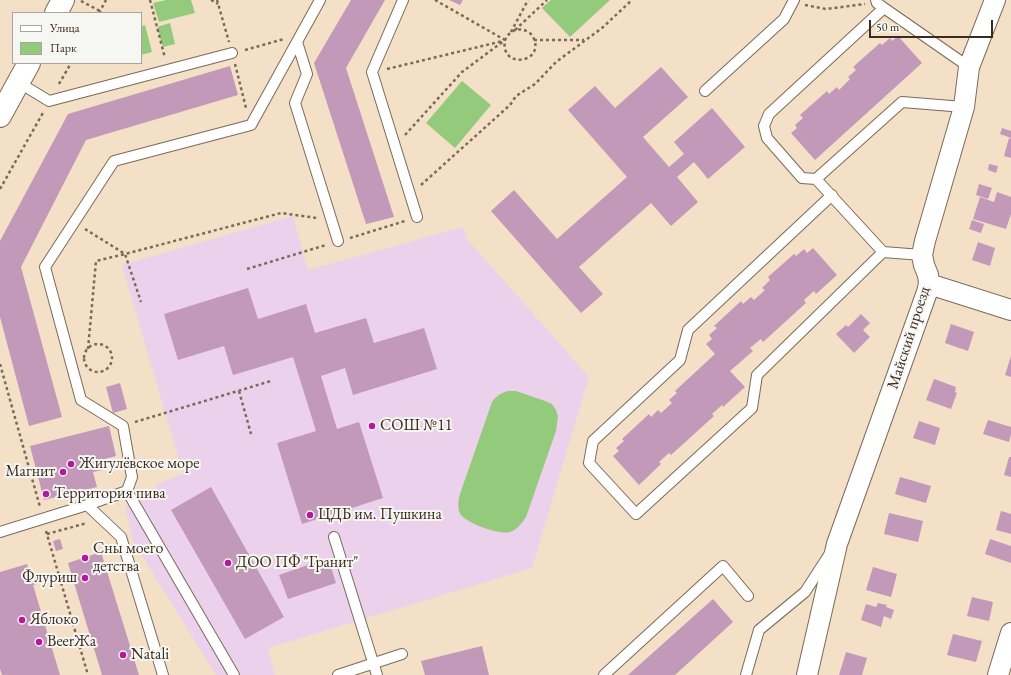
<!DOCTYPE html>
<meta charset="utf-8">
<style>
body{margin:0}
#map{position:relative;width:1011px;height:675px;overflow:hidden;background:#f3e0c6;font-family:"EB Garamond",serif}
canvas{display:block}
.legend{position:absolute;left:12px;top:12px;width:130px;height:52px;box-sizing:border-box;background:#f6f6f2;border:1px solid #aba49d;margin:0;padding:5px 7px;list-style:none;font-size:12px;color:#3b2a1e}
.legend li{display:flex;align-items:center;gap:8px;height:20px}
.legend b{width:20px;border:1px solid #aba49d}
.scale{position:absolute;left:869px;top:20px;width:124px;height:18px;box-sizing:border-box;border:2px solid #3b2a1e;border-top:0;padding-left:5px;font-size:12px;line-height:14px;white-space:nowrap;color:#3b2a1e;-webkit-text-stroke:3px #f6f6f2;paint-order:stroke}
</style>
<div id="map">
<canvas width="1011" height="675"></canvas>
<ul class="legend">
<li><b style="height:5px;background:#fff"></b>Улица</li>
<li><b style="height:11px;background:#94ca7c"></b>Парк</li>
</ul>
<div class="scale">50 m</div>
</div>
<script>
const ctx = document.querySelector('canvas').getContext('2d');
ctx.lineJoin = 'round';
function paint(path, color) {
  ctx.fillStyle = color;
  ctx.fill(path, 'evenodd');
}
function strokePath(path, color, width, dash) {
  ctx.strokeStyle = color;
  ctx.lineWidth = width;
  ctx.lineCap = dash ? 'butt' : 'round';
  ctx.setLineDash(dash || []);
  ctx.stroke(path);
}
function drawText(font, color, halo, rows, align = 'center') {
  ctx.font = font + ' "EB Garamond",serif';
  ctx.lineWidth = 4;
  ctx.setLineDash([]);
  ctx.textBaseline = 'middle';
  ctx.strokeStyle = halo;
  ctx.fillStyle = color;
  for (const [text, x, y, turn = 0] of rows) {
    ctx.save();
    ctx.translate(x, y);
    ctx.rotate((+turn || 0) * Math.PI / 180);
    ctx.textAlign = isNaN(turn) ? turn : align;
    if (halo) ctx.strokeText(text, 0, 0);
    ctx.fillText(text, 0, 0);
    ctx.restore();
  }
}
const built = new Path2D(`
 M293 216 308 270 463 227 467 239 589 377 532 568 268 648 275 675H216L133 541 125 506 158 494 155 485 183 474 122 265Z`);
const green = new Path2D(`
 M166 0H191L195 13 159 22 153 3Z
 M551 0H610L570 37 542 8Z
 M170 23 175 44 163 47 157 27Z
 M145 25 152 52 141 55V26Z
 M462 81 491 105 455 148 426 123Z
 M508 391H516L545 401 552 404 556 410 558 416 556 431 526 517C522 523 518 529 510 532 500 535 468 524 461 515 457 509 458 501 460 494L492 402C496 396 501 393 508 391Z`);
const building = new Path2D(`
 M351 0H385L346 68 394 217 366 224 314 63Z
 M449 0H463L460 5Z
 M898 36 922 63 815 160 791 133 797 128 795 125 803 118 800 115 827 91 829 94 837 87 839 90 850 79 848 77 856 70 853 67 880 43 882 45 890 38 892 41Z
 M230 66 238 95 86 140 21 267 62 417 29 426 0 317V241L68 114Z
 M661 67 688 97 643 137 669 167 684 154 674 142 712 108 745 147 708 179 694 162 677 177 698 202 671 226 651 203 579 267 603 294 581 313 491 211 514 190 557 239 627 177 568 110 595 86 615 108Z
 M1002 128 1011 131V138L1000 134Z
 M1009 138 1011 139V158L1004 156Z
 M989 164 998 166 996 173 988 170Z
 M979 184 992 188 988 199 976 195Z
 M997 192 1011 197V214L1006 229 973 219 980 197 994 202Z
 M972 220 984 224 981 233 969 229Z
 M978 242 995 248 990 266 972 260Z
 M813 248 837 275 816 294 814 291 804 300 806 303 763 342 761 339 750 348 753 351 730 371 745 387 723 407 722 405 712 414 714 416 671 455 669 453 659 462 661 464 639 485 613 456 619 451 616 448 624 441 622 439 649 414 651 417 658 410 661 413 672 403 669 400 677 393 675 391 715 354 706 344 712 339 709 335 717 328 714 326 741 301 743 304 751 297 754 300 765 290 762 288 770 280 768 277 794 254 796 256 804 249 807 253Z
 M248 288 258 319 306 304 315 333 366 318 374 343 424 328 437 369 353 395 345 368 321 376 337 429 359 422 383 498 302 524 277 443 316 431 293 357 233 375 224 346 178 360 164 314Z
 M861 314 870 323 863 330 870 337 854 353 836 334 846 325 848 327Z
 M951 324 974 332 968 351 945 343Z
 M1011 356V377L1005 375Z
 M934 379 956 387 955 392 957 393 951 409 926 400Z
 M120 383 127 409 113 413 106 387Z
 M988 420 1011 427V434L1009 442 983 434Z
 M919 421 940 428 935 445 913 438Z
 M109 426 116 456 105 459 108 469 93 472 97 487 44 500 30 446Z
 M1009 457H1011V477L1004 475Z
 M900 477 931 486 926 503 895 494Z
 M211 487 284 617 245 639 171 510Z
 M1001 511 1011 514V534L996 530Z
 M889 513 923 521 918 542 884 534Z
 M60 539 63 549 56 551 53 541Z
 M990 539 1011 546V563L985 554Z
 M101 552 139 675H102L68 563Z
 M328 558 336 583 288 599 279 575Z
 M27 564 30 575 37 573 40 583 33 585 60 675H2L0 669V572Z
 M873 567 897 574 891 597 866 590Z
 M972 597 993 602 989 621 967 616Z
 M713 599 733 622 675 675H628Z
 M878 603 887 605 886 607 894 610 891 619 884 616 881 627 861 620 866 604 876 607Z
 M953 634 982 641 976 662 947 655Z
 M482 646 489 675H425L421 661Z
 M846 652 867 658 862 675H839Z`);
const path = new Path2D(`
 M150 0 165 58
 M211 0 218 4
 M217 0 229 42
 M435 0 505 40
 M81 1 100 11
 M805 5 826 9 865 4
 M99 13 106 0
 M515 30 547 0
 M511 32 528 0
 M534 40H584
 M245 50 284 39
 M235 64 246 108
 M387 69 503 41
 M59 84 71 63
 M405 135 462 72 505 40C509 31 519 26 528 32 532 34 534 38 535 42 540 64 500 68 505 40
 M421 185 510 105 516 96 535 84 556 62 602 28 632 0
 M0 189 44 111
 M85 229 125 254 141 302
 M350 238 405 221
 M247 269 326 245
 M84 358a14 14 0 1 1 28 0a14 14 0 1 1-28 0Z
 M88 349 96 261 125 254 281 213 317 218 318 219
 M0 364 40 507
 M239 391 251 434
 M135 422 271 381
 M46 531 88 675
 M47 534 87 523`);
const service = new Path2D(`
 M403 0 372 72 417 217
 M876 0 877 3 884 8 969 67
 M297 42 307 74 295 103 338 241
 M18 82 49 101 232 53
 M705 91 784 19 794 0
 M816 179 802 178 767 138 764 126 769 114 884 8
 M832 195 688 330 680 360 593 441 589 463 636 514 752 408 757 375 883 252 922 255
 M883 252 816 179 902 102 964 107
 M127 491 234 675
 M87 505 121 537 163 675
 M0 532 87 505 127 491 132 477 123 426 81 400 45 267 114 161 251 125 320 0
 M334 537 377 675
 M338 675 402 654
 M604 675 723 566 748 596
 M746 675 759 630 805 592 829 555`);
const minor = new Path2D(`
 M929 284 1011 310
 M807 675 837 544 927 292 929 284 928 275 924 265 922 255 925 241 964 107 969 67 995 0
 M998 675 1011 633`);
const tertiary = new Path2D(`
 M56 13 63 0
 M0 116 29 63`);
const markers = [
 [372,426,4,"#b5179e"],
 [71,464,4,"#b5179e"],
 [63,472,4,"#b5179e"],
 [46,494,4,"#b5179e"],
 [310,515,4,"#b5179e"],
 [85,558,4,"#b5179e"],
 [228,563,4,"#b5179e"],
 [85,578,4,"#b5179e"],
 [22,620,4,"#b5179e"],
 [39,642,4,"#b5179e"],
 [123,655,4,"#b5179e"]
];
const streetNames = [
 ["Майский проезд",909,338,-72]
];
const poiNames = [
 ["СОШ №11",380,426],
 ["Жигулёвское море",79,464],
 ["Магнит",55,472,"right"],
 ["Территория пива",54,494],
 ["ЦДБ им. Пушкина",318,515],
 ["Сны моего",93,549],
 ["детства",93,567],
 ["ДОО ПФ \"Гранит\"",236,563],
 ["Флуриш",77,578,"right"],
 ["Яблоко",30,620],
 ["BeerЖа",47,642],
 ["Natali",131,655]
];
paint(built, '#ebd1eb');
paint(green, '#94ca7c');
paint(building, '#c299b8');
strokePath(service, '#7b6a59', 12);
strokePath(minor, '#7b6a59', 22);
strokePath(tertiary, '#7b6a59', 24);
strokePath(path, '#7b6a59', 2.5, [3, 3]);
strokePath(service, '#fff', 10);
strokePath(minor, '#fff', 20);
strokePath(tertiary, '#fff', 22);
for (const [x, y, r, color] of markers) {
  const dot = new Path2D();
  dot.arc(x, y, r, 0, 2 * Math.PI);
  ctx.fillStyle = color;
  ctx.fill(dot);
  strokePath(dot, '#f6f6f2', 1.5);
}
drawText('16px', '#3b2a1e', '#f6f6f2', streetNames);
drawText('16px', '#3b2a1e', '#f6f6f2', poiNames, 'left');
</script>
